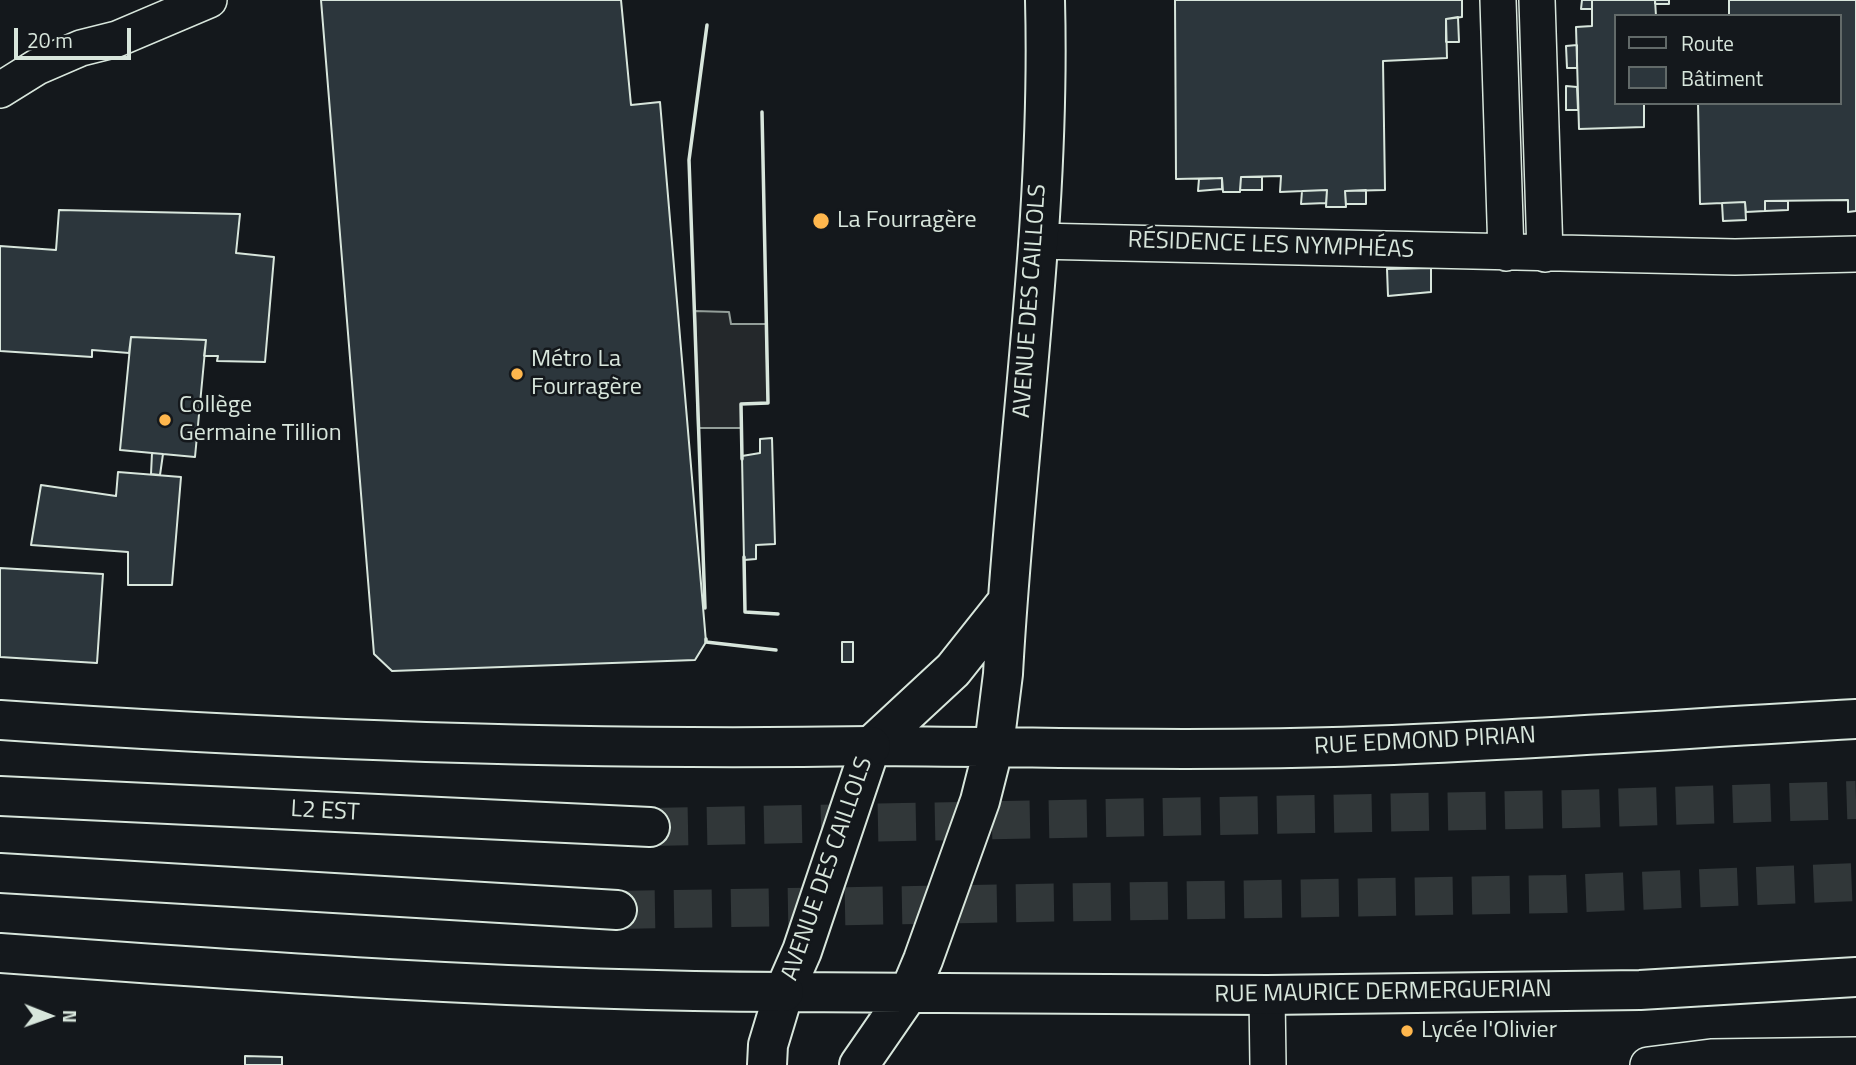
<!DOCTYPE html>
<meta charset="utf-8">
<style>
body{margin:0}
#map{position:relative;width:1856px;height:1065px;overflow:hidden;background:#14181c;font-family:"Titillium Web",sans-serif}
canvas{display:block}
.legend{position:absolute;left:1614px;top:14px;width:228px;height:91px;box-sizing:border-box;background:#14181c;border:2px solid #626a69;margin:0;padding:9px 12px;list-style:none;font-size:21px;color:#d8e6dc}
.legend li{display:flex;align-items:center;gap:14px;height:35px}
.legend b{width:35px;border:2px solid #626a69}
.north{position:absolute;left:14px;top:981px;width:70px;height:70px;-webkit-text-stroke:5px #14181c;paint-order:stroke;rotate:91deg;font-size:19px;font-weight:700;line-height:28px;text-align:center;color:#d8e6dc}
.north::after{content:'';display:block;margin:auto;width:24px;height:32px;background:#d8e6dc;clip-path:polygon(50% 0,100% 100%,50% 72%,0 100%)}
.scale{position:absolute;left:14px;top:28px;width:117px;height:32px;box-sizing:border-box;border:4px solid #d8e6dc;border-top:0;padding-left:9px;font-size:21px;line-height:24px;white-space:nowrap;color:#d8e6dc;-webkit-text-stroke:5px #14181c;paint-order:stroke}
</style>
<div id="map">
<canvas width="1856" height="1065"></canvas>
<ul class="legend">
<li><b style="height:9px;background:#14181c"></b>Route</li>
<li><b style="height:19px;background:#2c363c"></b>Bâtiment</li>
</ul>
<div class="north">N</div>
<div class="scale">20 m</div>
</div>
<script>
const ctx = document.querySelector('canvas').getContext('2d');
ctx.lineJoin = 'round';
function paint(path, color) {
  ctx.fillStyle = color;
  ctx.fill(path, 'evenodd');
}
function strokePath(path, color, width, dash) {
  ctx.strokeStyle = color;
  ctx.lineWidth = width;
  ctx.lineCap = dash ? 'butt' : 'round';
  ctx.setLineDash(dash || []);
  ctx.stroke(path);
}
function drawText(font, color, halo, rows, align = 'center') {
  ctx.font = font + ' "Titillium Web",sans-serif';
  ctx.lineWidth = 5;
  ctx.setLineDash([]);
  ctx.textBaseline = 'middle';
  ctx.strokeStyle = halo;
  ctx.fillStyle = color;
  for (const [text, x, y, turn = 0] of rows) {
    ctx.save();
    ctx.translate(x, y);
    ctx.rotate((+turn || 0) * Math.PI / 180);
    ctx.textAlign = isNaN(turn) ? turn : align;
    if (halo) ctx.strokeText(text, 0, 0);
    ctx.fillText(text, 0, 0);
    ctx.restore();
  }
}
const parking = new Path2D(`
 M695 311 729 312 731 324H766L768 403 741 404V428H698Z`);
const building = new Path2D(`
 M321 0H621L631 105 660 102 706 642 695 660 392 671 374 654Z
 M1175 0H1462V17L1446 19 1447 58 1383 61 1385 190 1345 191 1346 207H1326L1327 190 1280 192 1281 176 1241 177 1240 192H1223L1222 178 1176 179Z
 M1582 0H1592V9H1581Z
 M1592 0H1655L1656 16H1616V103H1644V127L1579 129 1576 27 1592 26Z
 M1655 0H1669V4H1655Z
 M1729 0H1856V211L1848 212V200L1765 201V211L1746 212 1745 202 1700 204 1698 103H1840V16H1729Z
 M1458 17 1459 42H1446V19Z
 M1577 45V68H1567L1566 46Z
 M1566 86 1577 87 1578 110H1566Z
 M1241 177H1262V190H1240Z
 M1222 178V189L1198 191 1199 179Z
 M1327 190 1326 203 1301 204 1302 191Z
 M1366 190V204H1346L1345 191Z
 M1765 201H1788V210L1765 211Z
 M1745 202 1746 220 1723 221 1722 203Z
 M59 210 240 214 236 253 274 257 265 362 217 361 218 356H204L206 340 131 337 129 353 92 350V357L0 351V246L56 250Z
 M1431 268V292L1388 296 1387 269Z
 M131 337 206 340 195 457 120 450Z
 M772 438 775 544 756 545V559L744 560 742 456 760 453V439Z
 M152 453 163 454 160 475 151 474Z
 M118 472 181 477 172 585H128V552L31 545 41 485 116 496Z
 M0 568 103 574 97 663 0 657Z
 M842 642H853V662H842Z
 M245 1056 282 1057V1065H245Z`);
const motorwayTunnel = new Path2D(`
 M650 827 1573 809 1856 800
 M617 910 1561 894 1856 882`);
const minor = new Path2D(`
 M1498 0 1506 253
 M1537 0 1545 254
 M0 90 37 67 81 48 117 39 209 0
 M1037 241 1735 257 1856 254
 M1267 995 1268 1065
 M1648 1065 1711 1057 1856 1055`);
const tertiary = new Path2D(`
 M871 746C1036 747 1200 752 1364 746 1528 740 1692 728 1856 719
 M784 992 1267 995 1640 990 1856 977
 M767 1065 768 1045 784 992 802 951 871 746 953 670 1007 602
 M859 1065 910 991 923 960 980 801 994 746 1003 674C1015 450 1051 225 1045 0`);
const motorway = new Path2D(`
 M0 720C290 740 580 751 871 746
 M0 796 650 827
 M0 873 617 910
 M0 953C261 972 523 991 784 992`);
const wall = new Path2D(`
 M742 459 741 404 768 403 762 112
 M744 557 745 612 778 614
 M705 608 689 160 707 25
 M706 639V642L776 650`);
const markers = [
 [821,221,9,"#ffb74d"],
 [517,374,7,"#ffb74d"],
 [165,420,7,"#ffb74d"],
 [1407,1031,7,"#ffb74d"]
];
const poiNames = [
 ["La Fourragère",837,221],
 ["Métro La",531,360],
 ["Fourragère",531,388],
 ["Collège",179,406],
 ["Germaine Tillion",179,434],
 ["Lycée l'Olivier",1421,1031]
];
const streetNames = [
 ["RÉSIDENCE LES NYMPHÉAS",1271,246,2],
 ["AVENUE DES CAILLOLS",1031,301,-86],
 ["RUE EDMOND PIRIAN",1425,742,-3],
 ["L2 EST",325,812,3],
 ["AVENUE DES CAILLOLS",828,869,-71],
 ["RUE MAURICE DERMERGUERIAN",1383,993,-1]
];
paint(parking, '#24282b');
strokePath(parking, '#939e99', 2);
paint(building, '#2c363c');
strokePath(building, '#d8e6dc', 2);
strokePath(motorwayTunnel, '#313739', 38, [38, 19]);
strokePath(minor, '#d8e6dc', 38);
strokePath(tertiary, '#d8e6dc', 42);
strokePath(motorway, '#d8e6dc', 42);
strokePath(minor, '#14181c', 35);
strokePath(tertiary, '#14181c', 38);
strokePath(motorway, '#14181c', 38);
strokePath(wall, '#d8e6dc', 3.5);
for (const [x, y, r, color] of markers) {
  const dot = new Path2D();
  dot.arc(x, y, r, 0, 2 * Math.PI);
  ctx.fillStyle = color;
  ctx.fill(dot);
  strokePath(dot, '#14181c', 2.5);
}
drawText('24px', '#d8e6dc', '#14181c', poiNames, 'left');
drawText('24px', '#d8e6dc', '#14181c', streetNames);
</script>
